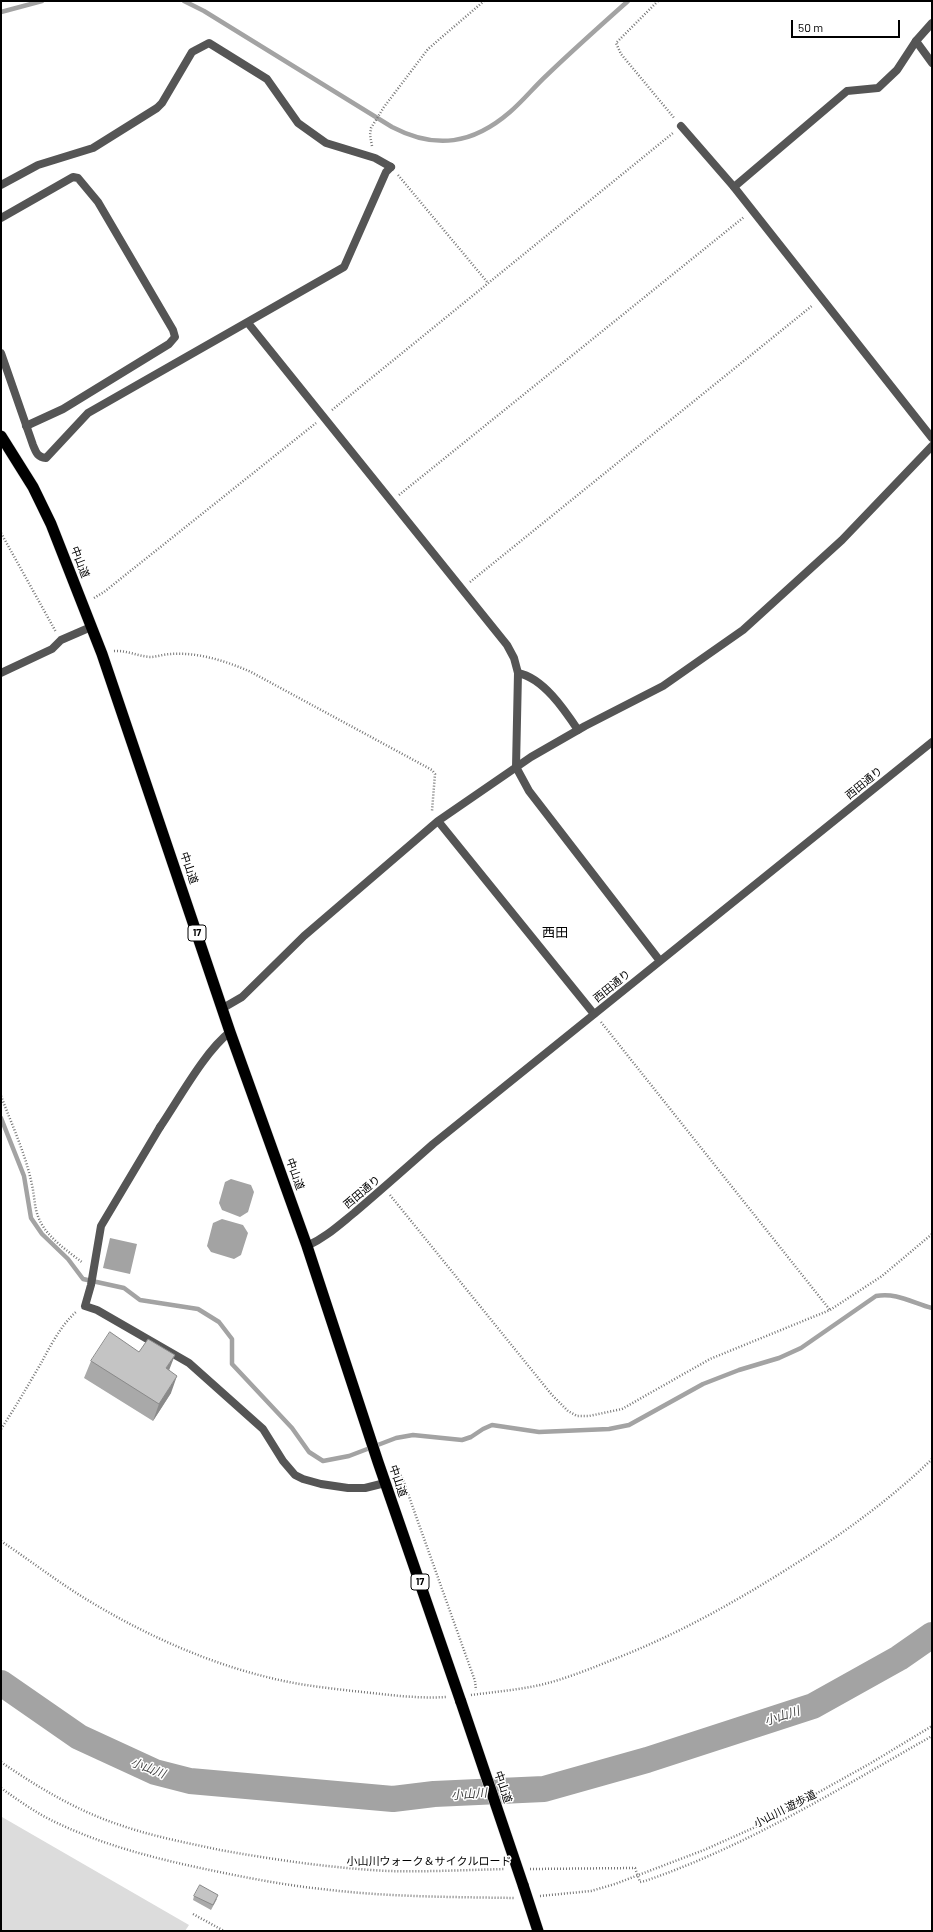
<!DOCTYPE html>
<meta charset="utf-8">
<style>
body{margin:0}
#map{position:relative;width:933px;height:1932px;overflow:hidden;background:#fff;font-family:Barlow,sans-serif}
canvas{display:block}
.frame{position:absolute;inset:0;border:2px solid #000;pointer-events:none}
.scale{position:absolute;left:791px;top:20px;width:109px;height:18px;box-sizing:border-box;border:2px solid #000;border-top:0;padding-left:5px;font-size:12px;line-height:14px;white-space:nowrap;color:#000;-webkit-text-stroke:3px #fff;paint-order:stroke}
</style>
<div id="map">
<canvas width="933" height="1932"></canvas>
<div class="frame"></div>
<div class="scale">50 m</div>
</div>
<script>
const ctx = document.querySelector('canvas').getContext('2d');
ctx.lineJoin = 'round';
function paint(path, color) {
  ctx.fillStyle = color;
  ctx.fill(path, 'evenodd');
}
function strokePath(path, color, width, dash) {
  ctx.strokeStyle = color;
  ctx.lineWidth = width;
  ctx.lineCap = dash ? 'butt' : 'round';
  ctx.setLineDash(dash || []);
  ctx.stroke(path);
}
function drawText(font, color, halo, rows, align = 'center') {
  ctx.font = font + ' Barlow,"Noto Sans JP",sans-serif';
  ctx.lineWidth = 3;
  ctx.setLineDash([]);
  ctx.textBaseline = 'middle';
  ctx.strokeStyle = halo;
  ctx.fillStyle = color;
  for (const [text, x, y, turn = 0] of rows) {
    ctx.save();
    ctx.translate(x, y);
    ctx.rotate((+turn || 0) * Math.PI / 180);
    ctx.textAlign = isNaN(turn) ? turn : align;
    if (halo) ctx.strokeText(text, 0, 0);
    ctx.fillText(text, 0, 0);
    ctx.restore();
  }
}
const green = new Path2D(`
 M2 1817 189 1925 185 1931H1Z`);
const water = new Path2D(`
 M231 1179 251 1185 254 1192 248 1212 240 1217 222 1210 219 1203 225 1182Z
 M222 1219 243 1225 248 1233 241 1255 234 1259 211 1252 207 1246 213 1223Z
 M110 1238 137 1244 130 1274 103 1268Z`);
const stream = new Path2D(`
 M184 1 204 11 392 127C436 150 473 144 510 112 523 101 534 87 547 75 573 50 600 26 628 1
 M1 12 42 1
 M1 1118 24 1176 31 1218 42 1234 68 1259 83 1279 124 1288 140 1300 198 1309 219 1322 232 1339V1364L292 1428 309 1452 323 1461 349 1456 396 1438 413 1435 462 1440 471 1437 483 1429 492 1425 539 1432 609 1429 629 1425 703 1384 739 1370 779 1358 801 1348 876 1296C896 1292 913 1303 932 1308`);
const river = new Path2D(`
 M1 1683 79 1737 155 1772 190 1781 393 1799 434 1794 544 1789 647 1760 813 1706 899 1658 932 1635`);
const path = new Path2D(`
 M658 1 616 43 621 54 675 119
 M372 146 370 135 371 128 384 107 428 49 484 1
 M398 175 488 283
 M332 410 673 133
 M399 495 744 217
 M1 533 56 632
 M470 582 813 305
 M94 598 104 592 316 423
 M114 651C126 650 137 656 150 657 157 657 164 654 171 654 198 652 226 661 251 672L432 770 435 774 432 811
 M601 1022 830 1310
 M1 1096C12 1125 26 1155 32 1185 35 1198 34 1209 40 1221 48 1238 69 1252 83 1263
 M390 1195 552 1395 568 1411 577 1416H589L622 1409 710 1359 830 1310 882 1276 932 1234
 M1 1429C15 1408 27 1387 40 1365 50 1347 60 1326 76 1312
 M394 1469 402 1477 475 1681 476 1690
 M1 1541C28 1559 54 1579 81 1596 141 1633 206 1663 275 1679 300 1685 327 1688 353 1691 384 1694 415 1699 446 1697
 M471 1695C494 1692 517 1690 540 1685 566 1679 592 1668 617 1658 683 1632 744 1597 803 1559 849 1529 893 1497 932 1459
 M1 1762C39 1788 79 1812 123 1826 155 1837 188 1843 220 1850 276 1860 331 1868 388 1871 427 1872 466 1870 505 1869
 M1 1788C18 1800 36 1813 55 1822 103 1845 153 1858 205 1869 243 1877 283 1885 322 1889 386 1897 451 1897 515 1898
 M530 1869 635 1868 640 1882 645 1881C747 1846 839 1789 932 1736
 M540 1896 591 1891 615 1884 704 1850 760 1825 871 1763 932 1726
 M193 1914 224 1931`);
const service = new Path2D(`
 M1 185 38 165 93 148 157 108 162 103 192 52 209 43 267 79 298 123 326 143 375 158 391 167
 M734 187 847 91 878 88 897 70 916 41 932 23
 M1 218 73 177 78 178 98 202 173 330 175 337 169 344 63 409 26 426
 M1 673 52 649 61 640 91 627
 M518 673C543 678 564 709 578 730
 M160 1127 101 1226 91 1285 85 1306 97 1310 189 1363 263 1429 283 1461 295 1475 303 1479 321 1484 348 1488H365L385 1483`);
const minor = new Path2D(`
 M916 41 932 63
 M681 126 734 187 932 438
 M1 353 33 445C36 452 37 457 46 458L88 413 344 267 386 172 391 167
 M438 821 594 1014
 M223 1008 242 997 304 936 438 821 531 757 585 726 663 686 743 630 842 540 932 446
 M160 1127C179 1099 205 1051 230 1032`);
const tertiary = new Path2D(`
 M248 323 507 645 514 658 518 673 516 767 529 791 660 961
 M307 1246C325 1238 339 1225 354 1213 381 1190 407 1167 433 1144L932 742`);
const trunk = new Path2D(`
 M1 436 33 487 51 524 102 654 230 1032 307 1246 378 1462 461 1702
 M523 1885 538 1931`);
const trunkBridge = new Path2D(`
 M461 1702 523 1885`);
const wall = new Path2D(`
 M139 1352 171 1393 153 1421 84 1378 91 1361Z
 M194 1896 217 1899 211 1910 193 1900Z`);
const shadedWall = new Path2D(`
 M175 1355 168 1373 166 1368Z
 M177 1376 171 1393 153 1421 159 1404Z`);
const building = new Path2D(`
 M110 1332 139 1352 148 1339 175 1355 166 1368 177 1376 159 1404 91 1361Z
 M200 1885 218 1895 213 1905 194 1896Z`);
const shields = [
 [197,933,18],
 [420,1582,18]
];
const shieldNames = [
 ["17",197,933],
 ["17",420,1582]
];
const streetNames = [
 ["中山道",80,562,69],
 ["西田通り",864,783,-39],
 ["中山道",189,868,71],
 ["西田通り",612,986,-39],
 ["中山道",295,1174,70],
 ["西田通り",362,1192,-40],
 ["中山道",398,1481,71],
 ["中山道",503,1787,71],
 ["小山川 遊歩道",785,1809,-27],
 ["小山川ウォーク＆サイクルロード",429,1861]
];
const waterNames = [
 ["小山川",782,1716,-18],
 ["小山川",148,1768,21],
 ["小山川",469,1794,-4]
];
const quarterNames = [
 ["西田",555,933]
];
paint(green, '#dcdcdc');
paint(water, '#a3a3a3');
strokePath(stream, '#a3a3a3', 4.5);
strokePath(river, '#a3a3a3', 26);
strokePath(trunk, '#dbdbdb', 12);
strokePath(path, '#777', 2.5, [1, 2]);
strokePath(service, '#555', 8);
strokePath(minor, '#555', 8);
strokePath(tertiary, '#555', 8);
strokePath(trunk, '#000', 11);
strokePath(trunkBridge, '#dbdbdb', 12, []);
strokePath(trunkBridge, '#000', 11);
paint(wall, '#a9a9a9');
paint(shadedWall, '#898989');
paint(building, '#c4c4c4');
strokePath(building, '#898989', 1);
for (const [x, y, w] of shields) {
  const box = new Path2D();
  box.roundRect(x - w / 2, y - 8, w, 16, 3);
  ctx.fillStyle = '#fff';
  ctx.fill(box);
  strokePath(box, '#000', 1);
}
drawText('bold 10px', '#000', null, shieldNames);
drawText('11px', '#000', '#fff', streetNames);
drawText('italic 12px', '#444', '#fff', waterNames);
drawText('13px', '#000', '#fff', quarterNames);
</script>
